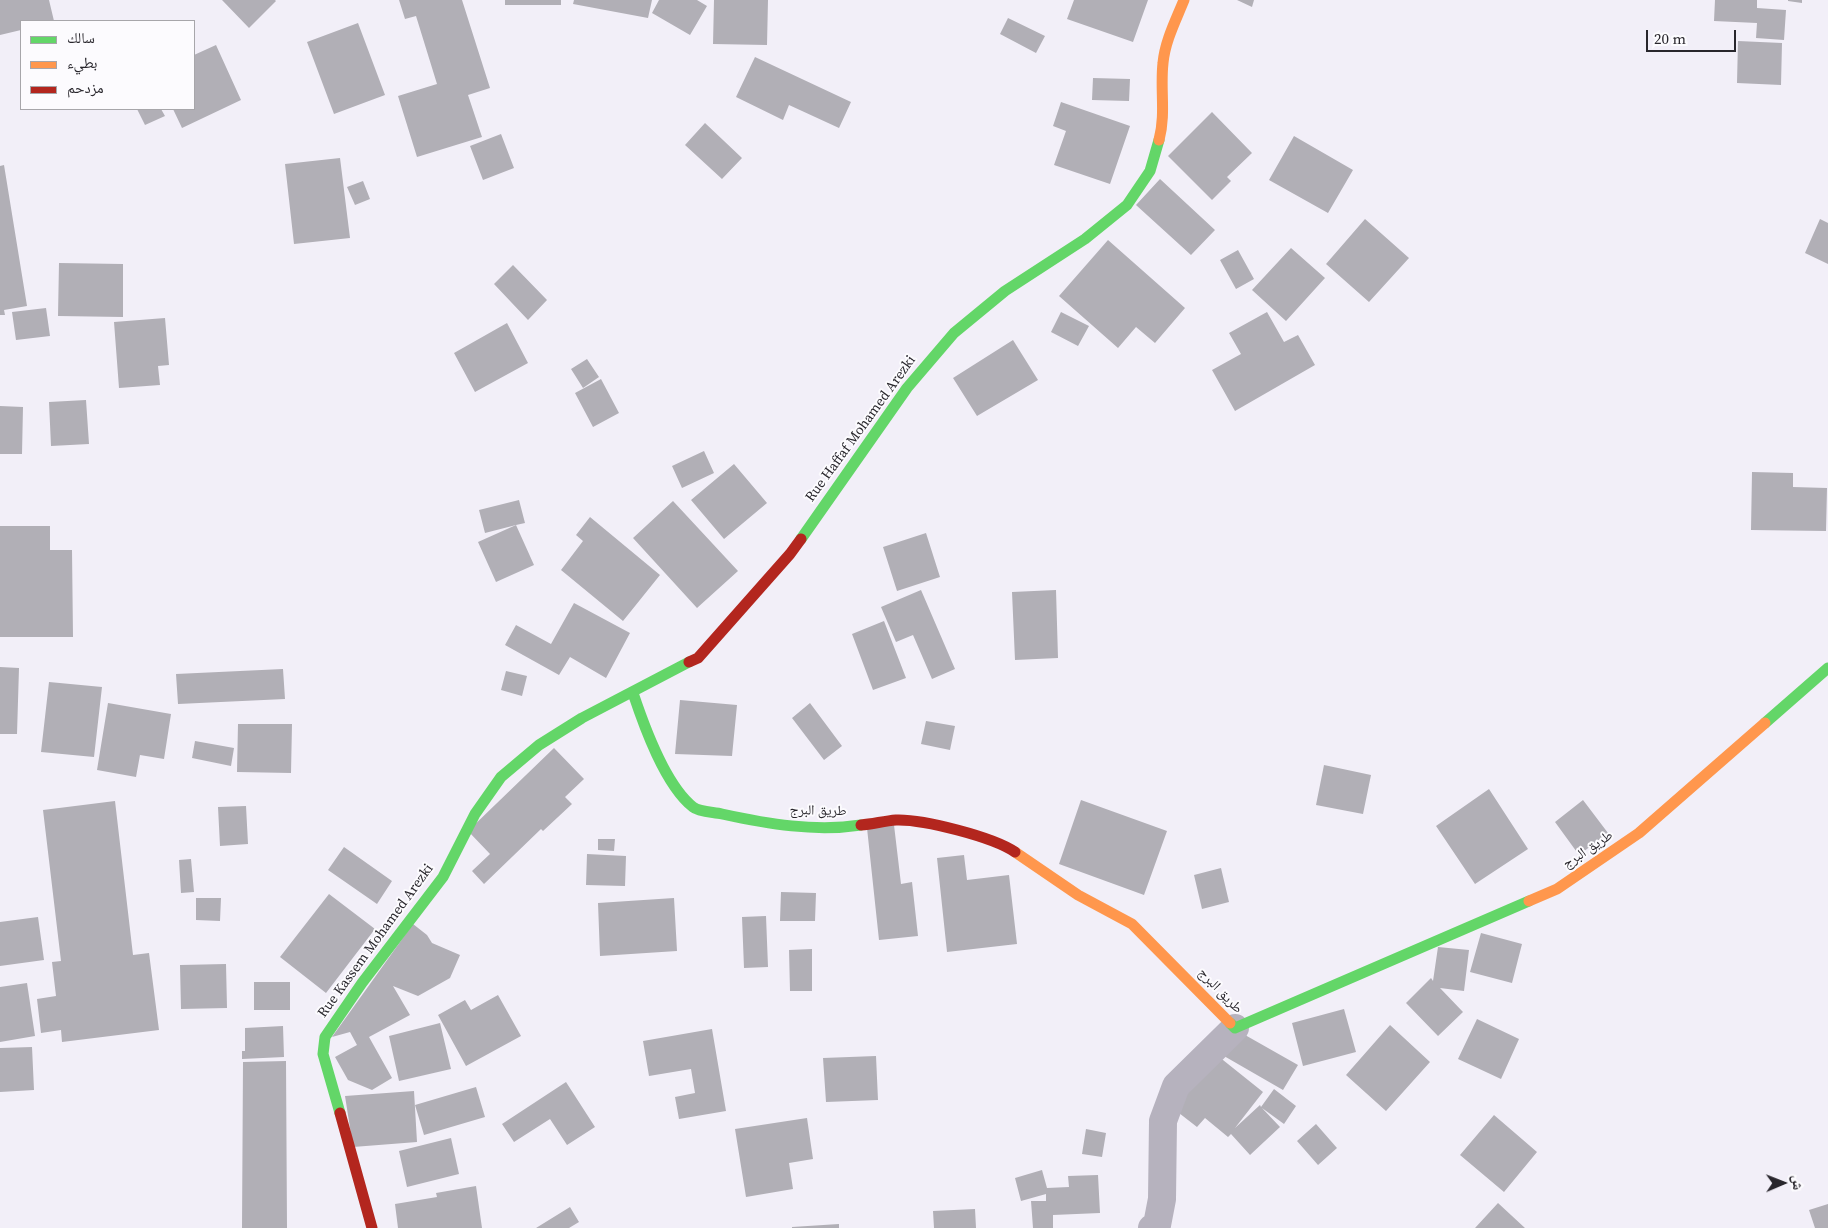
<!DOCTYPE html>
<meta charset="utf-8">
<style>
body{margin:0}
#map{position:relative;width:1828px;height:1228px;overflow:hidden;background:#f2eff8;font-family:"Source Serif 4","Noto Naskh Arabic",serif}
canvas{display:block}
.legend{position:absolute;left:20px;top:20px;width:175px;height:90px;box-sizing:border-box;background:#fcfbfe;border:1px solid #a7a6aa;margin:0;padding:6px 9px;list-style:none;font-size:15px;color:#28262c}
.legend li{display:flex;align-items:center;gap:10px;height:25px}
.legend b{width:25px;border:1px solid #a7a6aa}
.north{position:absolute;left:1758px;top:1158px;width:50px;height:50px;-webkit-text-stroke:4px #fcfbfe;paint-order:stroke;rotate:89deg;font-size:14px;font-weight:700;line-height:20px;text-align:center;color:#28262c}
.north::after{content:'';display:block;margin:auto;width:18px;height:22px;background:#28262c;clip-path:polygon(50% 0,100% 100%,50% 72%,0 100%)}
.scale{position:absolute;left:1646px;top:30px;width:90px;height:22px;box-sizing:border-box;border:2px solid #28262c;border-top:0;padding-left:6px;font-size:15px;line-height:18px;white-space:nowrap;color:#28262c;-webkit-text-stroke:4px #fcfbfe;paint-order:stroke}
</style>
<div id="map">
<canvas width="1828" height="1228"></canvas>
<ul class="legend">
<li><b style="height:6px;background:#63d668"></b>سالك</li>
<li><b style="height:6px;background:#ff974d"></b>بطيء</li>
<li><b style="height:6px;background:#b3261e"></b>مزدحم</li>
</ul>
<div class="north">ش</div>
<div class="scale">20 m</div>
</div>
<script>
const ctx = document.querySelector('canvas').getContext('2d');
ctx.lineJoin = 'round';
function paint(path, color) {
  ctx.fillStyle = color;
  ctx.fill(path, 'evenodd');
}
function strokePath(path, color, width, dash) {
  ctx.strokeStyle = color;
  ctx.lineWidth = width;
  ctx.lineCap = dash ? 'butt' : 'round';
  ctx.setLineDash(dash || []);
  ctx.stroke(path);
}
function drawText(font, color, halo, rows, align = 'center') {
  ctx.font = font + ' "Source Serif 4","Noto Naskh Arabic",serif';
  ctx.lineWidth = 4;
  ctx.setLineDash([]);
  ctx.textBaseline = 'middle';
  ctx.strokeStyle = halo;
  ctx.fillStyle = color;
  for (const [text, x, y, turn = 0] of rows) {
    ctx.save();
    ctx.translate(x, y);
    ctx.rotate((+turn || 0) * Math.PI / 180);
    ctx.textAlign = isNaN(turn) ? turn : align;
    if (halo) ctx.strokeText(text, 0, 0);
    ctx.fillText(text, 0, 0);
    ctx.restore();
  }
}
const building = new Path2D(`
 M0 0H49L54 21H21V30L0 35Z
 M222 0H275L276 1 249 28Z
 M399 0H462L490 88 468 95 482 137 417 157 398 96 437 84 416 16 405 19Z
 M505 0H561V5H505Z
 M574 0H652L648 18 573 4Z
 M659 0H697L707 6 690 35 652 13Z
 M714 0H768L767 45 713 44Z
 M1074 0H1148L1133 42 1067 19Z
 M1237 0H1254L1252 7Z
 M1715 0H1757V8L1786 10 1784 40 1756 38 1757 23 1714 21Z
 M1788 0H1802V3L1788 1Z
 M1008 18 1045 36 1036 53 1000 34Z
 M358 23 385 95 334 114 307 42Z
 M1738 41 1782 43 1781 85 1737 83Z
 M216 45 241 100 182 128 173 109H194V55Z
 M755 57 851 102 839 128 789 105 783 120 736 97Z
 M1093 78 1130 79 1129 101 1092 100Z
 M1061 102 1130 126 1110 184 1054 165 1066 131 1053 126Z
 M137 109H161L165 116 145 125Z
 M1212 112 1252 153 1227 177 1231 181 1212 200 1168 156Z
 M705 123 742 158 722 179 685 145Z
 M501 134 514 168 483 180 470 146Z
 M1294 136 1353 170 1328 213 1269 180Z
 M340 158 350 238 294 244 285 164Z
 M4 165 27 306 4 310 5 315H0V166Z
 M1160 179 1215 230 1191 255 1136 205Z
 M363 181 370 199 355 205 347 187Z
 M1365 219 1409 258 1369 302 1326 264Z
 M1820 219 1828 223V264L1805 253Z
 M1108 240 1185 308 1155 343 1136 327 1118 348 1059 296Z
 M1291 248 1325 278 1286 321 1252 290Z
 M1238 250 1254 279 1236 289 1220 260Z
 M59 263 123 264V317L58 316Z
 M513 265 547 300 528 320 494 284Z
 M46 308 50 336 16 340 12 312Z
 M1061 312 1089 326 1078 346 1051 332Z
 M1267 312 1284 342 1298 335 1315 365 1235 411 1212 370 1241 354 1229 333Z
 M165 318 169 365 158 366 160 385 119 388 114 322Z
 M507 323 528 363 475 392 454 353Z
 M1013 340 1038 380 977 416 953 378Z
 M587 359 599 377 583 388 571 369Z
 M601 379 619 413 593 427 575 393Z
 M86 400 89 444 51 446 49 402Z
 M0 406 23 407 22 454H0Z
 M704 451 714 473 682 488 672 466Z
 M734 464 767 503 724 539 691 500Z
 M1752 472 1793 473V487L1827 488 1826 531 1751 530Z
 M519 500 525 523 516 525 534 565 496 582 478 542 516 525 485 533 479 510Z
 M673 501 738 571 697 608 633 538Z
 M590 517 660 575 623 621 561 570 583 541 576 535Z
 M0 526H50V550H72L73 637H0Z
 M926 533 940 577 897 591 883 547Z
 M921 590 955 669 932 679 913 635 896 642 881 607Z
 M1056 590 1058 658 1015 660 1012 592Z
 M574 603 630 633 606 678 570 657 559 675 505 645 516 625 551 644Z
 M884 621 906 678 873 690 852 634Z
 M0 667 19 668 17 734H0Z
 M283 669 285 699 178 704 176 674Z
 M506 671 527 676 522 696 501 690Z
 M49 682 102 687 94 757 41 752Z
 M680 700 737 705 732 756 675 754Z
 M108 703 171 714 164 759 140 755 136 777 97 770Z
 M810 703 842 746 824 760 792 718Z
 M926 721 955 726 950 750 921 744Z
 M238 724H292L291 773 237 772Z
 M195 741 234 748 231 766 192 758Z
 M554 748 584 779 565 797 572 804 543 831 541 829 484 884 472 871 490 854 468 831Z
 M1324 765 1371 775 1363 814 1316 805Z
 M1489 789 1528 849 1475 884 1436 826Z
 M1081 800 1167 831 1144 895 1059 864Z
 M1583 800 1608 833 1579 855 1555 822Z
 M115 801 133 955 149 953 159 1030 62 1042 61 1030 41 1033 37 999 56 996 52 962 61 961 43 810Z
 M246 806 248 844 220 846 218 807Z
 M894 825 901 884 912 882 918 936 879 940 867 828Z
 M598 839H615L614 851 598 850Z
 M344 847 392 881 377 904 328 870Z
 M587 854 626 856 625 886 586 885Z
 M964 855 967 880 1009 875 1017 944 947 952 937 858Z
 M191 859 194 892 181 893 179 860Z
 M1221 868 1229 902 1202 909 1194 875Z
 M781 892 816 893 815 921H780Z
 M329 894 375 929 326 993 280 957Z
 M196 898H221L220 921 196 920Z
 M674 898 677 951 600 956 598 903Z
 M766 916 768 967 744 968 742 917Z
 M38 917 44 960 0 966V922Z
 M413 924 427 935 432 943 460 955 450 978 418 996 393 986 410 1015 369 1037 392 1078 372 1090 348 1080 335 1057 357 1045 350 1032 332 1037Z
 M1481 933 1522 944 1512 983 1470 972Z
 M1438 947 1469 950 1464 991 1440 988 1463 1012 1438 1036 1406 1003 1431 978 1433 981Z
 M812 949V991H790L789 950Z
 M226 964 227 1008 181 1009 180 965Z
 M254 982H290V1010H254Z
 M27 983 35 1036 0 1042V987Z
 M498 995 521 1036 466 1066 438 1015 465 1000 471 1010Z
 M1344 1009 1356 1052 1303 1066 1292 1023Z
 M1477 1019 1519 1039 1501 1079 1458 1059Z
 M440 1023 451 1069 399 1081 389 1036Z
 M1390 1025 1430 1062 1386 1111 1346 1075Z
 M283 1026 284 1057 242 1059V1051H245V1028Z
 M712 1029 726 1111 679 1119 675 1097 695 1093 691 1069 649 1076 643 1041Z
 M1238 1031 1298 1065 1283 1090 1224 1056Z
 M32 1047 34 1090 0 1092V1048Z
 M1213 1052 1263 1092 1235 1128 1260 1105 1261 1107 1274 1089 1296 1106 1284 1124 1262 1108 1280 1127 1250 1155 1231 1134 1228 1137 1205 1118 1197 1127 1170 1106Z
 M876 1056 878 1100 826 1102 823 1058Z
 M286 1061 287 1228H242L243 1062Z
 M566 1082 595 1127 567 1145 550 1119 514 1142 502 1124Z
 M476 1087 485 1117 424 1135 415 1105Z
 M414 1091 417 1142 353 1147 345 1096Z
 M1494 1115 1537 1152 1504 1192 1460 1155Z
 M807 1118 813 1159 789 1163 793 1189 746 1197 735 1129Z
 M1316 1124 1337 1148 1318 1165 1297 1141Z
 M1086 1129 1106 1133 1102 1157 1082 1154Z
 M451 1138 459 1174 407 1187 399 1151Z
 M1042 1170 1047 1188 1069 1187 1068 1176 1098 1175 1100 1213 1053 1215V1228H1033L1031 1201H1046V1194L1021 1201 1015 1178Z
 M476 1186 482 1228H398L395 1204 437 1197 436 1193Z
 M1498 1203 1525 1228H1475Z
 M1828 1204V1228H1815L1809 1210Z
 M570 1207 579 1222 569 1228H536Z
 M975 1209 976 1228H934L933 1211Z
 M839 1224V1228H792V1227Z`);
const street = new Path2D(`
 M1152 1228 1157 1225 1162 1199 1163 1121 1176 1086 1235 1028`);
const fast = new Path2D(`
 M801 539 907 388 954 333 1005 291 1085 239 1127 205 1150 171 1159 140
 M633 693C644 726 665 785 693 807 699 812 713 812 722 814 768 824 815 832 861 825
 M1765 723 1828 668
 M1230 1023 1235 1028 1529 901
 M340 1113 323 1054 325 1037 362 983 443 877 475 814 501 777 539 745 582 718 689 662`);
const slow = new Path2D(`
 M1159 140C1166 114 1160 89 1163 63 1165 41 1176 20 1184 0
 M1015 852 1078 895 1132 924 1230 1023
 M1529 901 1557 889 1639 833 1765 723`);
const jam = new Path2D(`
 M689 662 698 658 790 554 801 539
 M861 825C873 824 884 821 896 820 923 819 993 837 1015 852
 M340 1113 372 1228`);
const streetNames = [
 ["Rue Haffaf Mohamed Arezki",861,429,-54],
 ["طريق البرج",818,811,1],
 ["طريق البرج",1588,850,-34],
 ["Rue Kassem Mohamed Arezki",376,941,-54],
 ["طريق البرج",1220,991,46]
];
paint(building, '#b1afb6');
strokePath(street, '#b6b2be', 28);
strokePath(fast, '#63d668', 11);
strokePath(slow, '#ff974d', 11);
strokePath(jam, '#b3261e', 11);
drawText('14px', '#28262c', '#fcfbfe', streetNames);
</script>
